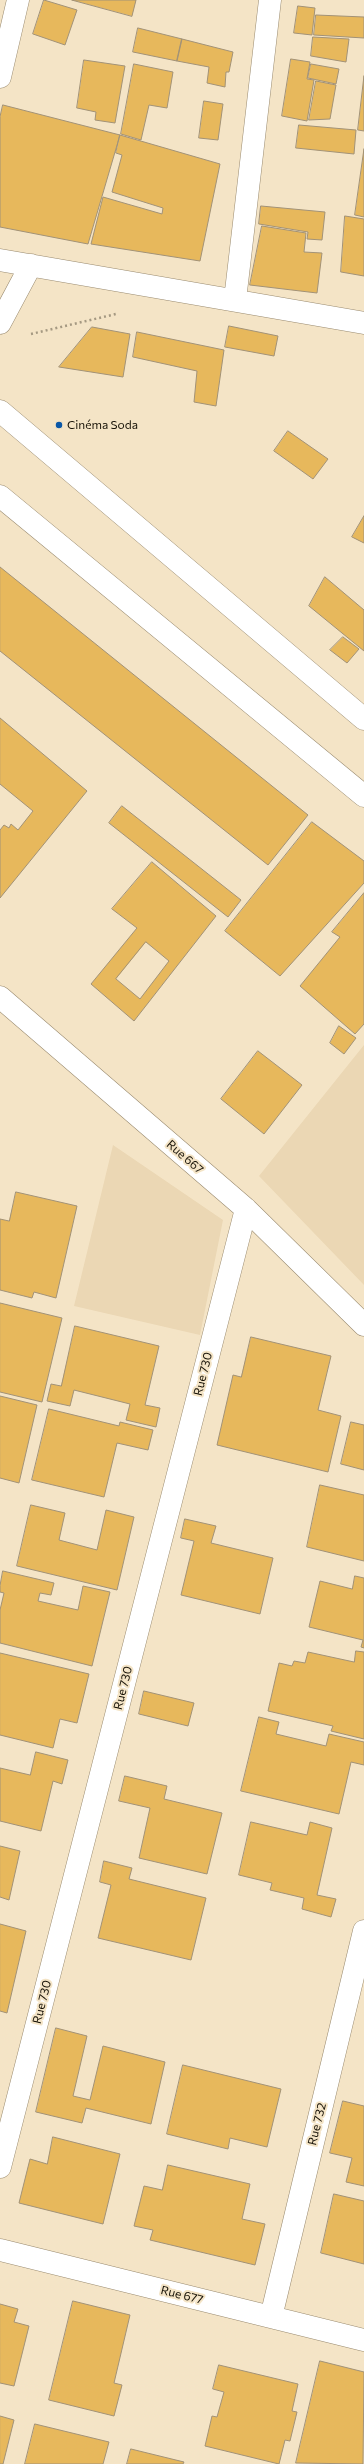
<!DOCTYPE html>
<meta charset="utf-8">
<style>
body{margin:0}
canvas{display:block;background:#f4e4c6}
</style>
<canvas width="364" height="2464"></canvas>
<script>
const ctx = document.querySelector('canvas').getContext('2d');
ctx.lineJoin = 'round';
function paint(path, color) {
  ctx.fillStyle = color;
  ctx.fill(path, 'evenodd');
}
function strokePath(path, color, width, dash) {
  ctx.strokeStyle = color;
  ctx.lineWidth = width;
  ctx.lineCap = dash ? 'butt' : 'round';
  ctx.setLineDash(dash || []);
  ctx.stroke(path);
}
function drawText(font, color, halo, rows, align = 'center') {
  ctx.font = font + ' Commissioner,sans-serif';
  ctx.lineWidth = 4;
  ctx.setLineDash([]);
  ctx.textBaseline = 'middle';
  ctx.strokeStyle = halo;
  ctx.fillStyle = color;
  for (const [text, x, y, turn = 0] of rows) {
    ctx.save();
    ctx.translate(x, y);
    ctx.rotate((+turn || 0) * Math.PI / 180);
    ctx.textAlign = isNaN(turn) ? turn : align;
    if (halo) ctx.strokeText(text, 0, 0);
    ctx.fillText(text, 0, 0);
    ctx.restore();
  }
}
const built = new Path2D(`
 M364 1045V1285L259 1176Z
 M113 1145 223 1220 200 1335 74 1306Z`);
const building = new Path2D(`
 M44 0 77 10 65 45 33 34Z
 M72 0H136L132 16Z
 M298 6 315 8 312 35 294 33Z
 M316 15 364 17V38L314 35Z
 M138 28 182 39 177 61 133 52Z
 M313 37 349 39 346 62 311 56Z
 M182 39 233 52 229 72H226L225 87 207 83 209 67 177 61Z
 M291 59 310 62 307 79 314 80 307 121 282 116Z
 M84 60 125 66 115 123 95 120 96 112 77 108Z
 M134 64 173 72 167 108 149 105 141 140 121 134Z
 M311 64 339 69 336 84 308 78Z
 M364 76V131L358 130Z
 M316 81 336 85 330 119 309 120Z
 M204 101 223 104 218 140 199 138Z
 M3 105 120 135 88 244 0 227V117Z
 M299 125 356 130 354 154 296 148Z
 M120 135 220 164 200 261 91 244 103 197 162 214 163 208 112 192 122 155 116 153Z
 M364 149V217L355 215Z
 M261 206 325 212 322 240 307 239 308 232 259 224Z
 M345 216 364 219V276L341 272Z
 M262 226 306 233 304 252 322 253 317 293 250 285Z
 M229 326 278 336 274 356 225 347Z
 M92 327 130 334 123 377 59 367Z
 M137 332 224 350 216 406 194 402 197 371 133 357Z
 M288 431 328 459 313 479 274 451Z
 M364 516V543L352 537Z
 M0 567 308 815 268 865 0 651Z
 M325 577 364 610V651L309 606Z
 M343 637 359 649 347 663 330 650Z
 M0 718 87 791 0 898V830L4 825 9 828 11 824 18 830 33 811 0 784Z
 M122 806 241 900 228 917 109 823Z
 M312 822 364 861V883L280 976 225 931Z
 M152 862 216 916 134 1021 91 984 137 928 112 909ZM146 942 169 961 140 999 116 979Z
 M364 893V1024L355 1034 300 986 340 937 332 932Z
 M339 1026 356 1038 344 1054 330 1043Z
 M258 1051 302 1085 264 1134 221 1099Z
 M16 1192 77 1206 56 1298 34 1292 32 1298 0 1290V1219L9 1221Z
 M0 1303 62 1318 42 1402 0 1392Z
 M75 1326 159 1346 145 1405 160 1408 156 1427 126 1420 130 1404 74 1390 70 1406 47 1401 51 1384 61 1386Z
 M251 1337 331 1356 318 1410 341 1416 328 1472 217 1445 233 1375 241 1377Z
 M0 1396 37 1405 19 1483 0 1478Z
 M49 1409 119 1426 120 1422 153 1430 148 1450 117 1443 104 1497 32 1480Z
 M351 1422 364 1425V1470L341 1464Z
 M320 1485 364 1495V1561L307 1547Z
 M31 1505 65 1513 59 1540 97 1550 106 1510 134 1517 117 1590 17 1566Z
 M185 1519 216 1526 211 1543 273 1558 260 1614 181 1595 194 1541 181 1538Z
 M3 1571 54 1583 51 1595 40 1593 38 1601 78 1610 83 1586 110 1592 92 1666 0 1643V1610L4 1593 0 1592V1586Z
 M355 1576 364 1578V1648L361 1647 363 1640 309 1627 320 1581 352 1589Z
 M356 1651 364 1652V1739L331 1731 333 1726 268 1711 279 1663 292 1666 294 1661 305 1663 308 1652 354 1662Z
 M0 1653 89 1674 77 1723 60 1719 53 1748 0 1735Z
 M144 1691 194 1703 188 1726 139 1714Z
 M259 1717 279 1722 276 1734 326 1746 329 1734 364 1742V1765L351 1762 339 1814 241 1791Z
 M36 1752 68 1760 62 1784 53 1781 41 1831 0 1821V1768L30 1775Z
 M125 1776 167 1786 164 1799 222 1813 207 1874 139 1858 150 1808 119 1801Z
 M251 1822 307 1835 310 1822 332 1828 317 1895 336 1899 331 1917 302 1909 304 1898 270 1890 272 1883 239 1875Z
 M0 1846 20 1851 9 1900 0 1897Z
 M104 1861 132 1868 129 1879 206 1898 191 1960 98 1938 111 1885 100 1882Z
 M0 1924 26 1931 7 2013 0 2011Z
 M56 2028 87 2036 73 2096 90 2100 103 2046 165 2062 151 2124 86 2108 82 2123 36 2112Z
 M183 2065 281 2089 267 2147 230 2138 228 2149 167 2134Z
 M343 2101 364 2106V2186L346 2182 352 2158 330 2153Z
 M53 2137 120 2154 103 2224 19 2203 30 2159 47 2164Z
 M168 2165 250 2184 242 2219 265 2224 255 2265 150 2240 153 2230 134 2226 144 2186 162 2190Z
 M334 2194 364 2201V2264L321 2253Z
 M73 2301 130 2315 114 2383 122 2385 114 2416 49 2400Z
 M0 2304 18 2309 14 2322 29 2326 14 2386 0 2383Z
 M320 2361 364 2372 363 2464 296 2463Z
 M219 2365 298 2384 292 2411 297 2412 290 2441 285 2440 279 2464 205 2446 212 2416 217 2417 224 2392 213 2389Z
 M0 2416 14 2420 3 2464H0Z
 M35 2424 109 2442 103 2464H25Z
 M131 2449 184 2462 183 2464H127Z`);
const path = new Path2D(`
 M31 334 116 314`);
const minor = new Path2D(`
 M0 77 18 0
 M0 260 364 323
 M235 300 270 0
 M0 323 31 265
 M0 997 246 1209 364 1325
 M0 2167 246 1209
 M0 2250 364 2340
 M271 2317 364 1931`);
const major = new Path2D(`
 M0 411 364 719
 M0 496 364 796`);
const markers = [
 [59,425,4,"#0a57a6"]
];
const poiNames = [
 ["Cinéma Soda",67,425]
];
const streetNames = [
 ["Rue 667",185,1157,41],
 ["Rue 730",203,1374,-76],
 ["Rue 730",123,1688,-76],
 ["Rue 730",42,2002,-76],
 ["Rue 732",317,2124,-76],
 ["Rue 677",182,2295,14]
];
paint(built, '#ebd7b4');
paint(building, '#e7b85c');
strokePath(building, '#a29277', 1);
strokePath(minor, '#998a6f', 23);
strokePath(major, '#998a6f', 23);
strokePath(path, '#a59982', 2.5, [2, 3]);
strokePath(minor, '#fff', 22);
strokePath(major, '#fff', 22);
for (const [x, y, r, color] of markers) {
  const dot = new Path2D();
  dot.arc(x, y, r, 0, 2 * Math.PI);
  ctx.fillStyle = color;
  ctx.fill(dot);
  strokePath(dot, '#f4e4c6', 1.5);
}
drawText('12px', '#181308', '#f4e4c6', poiNames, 'left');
drawText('12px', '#181308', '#f4e4c6', streetNames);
</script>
